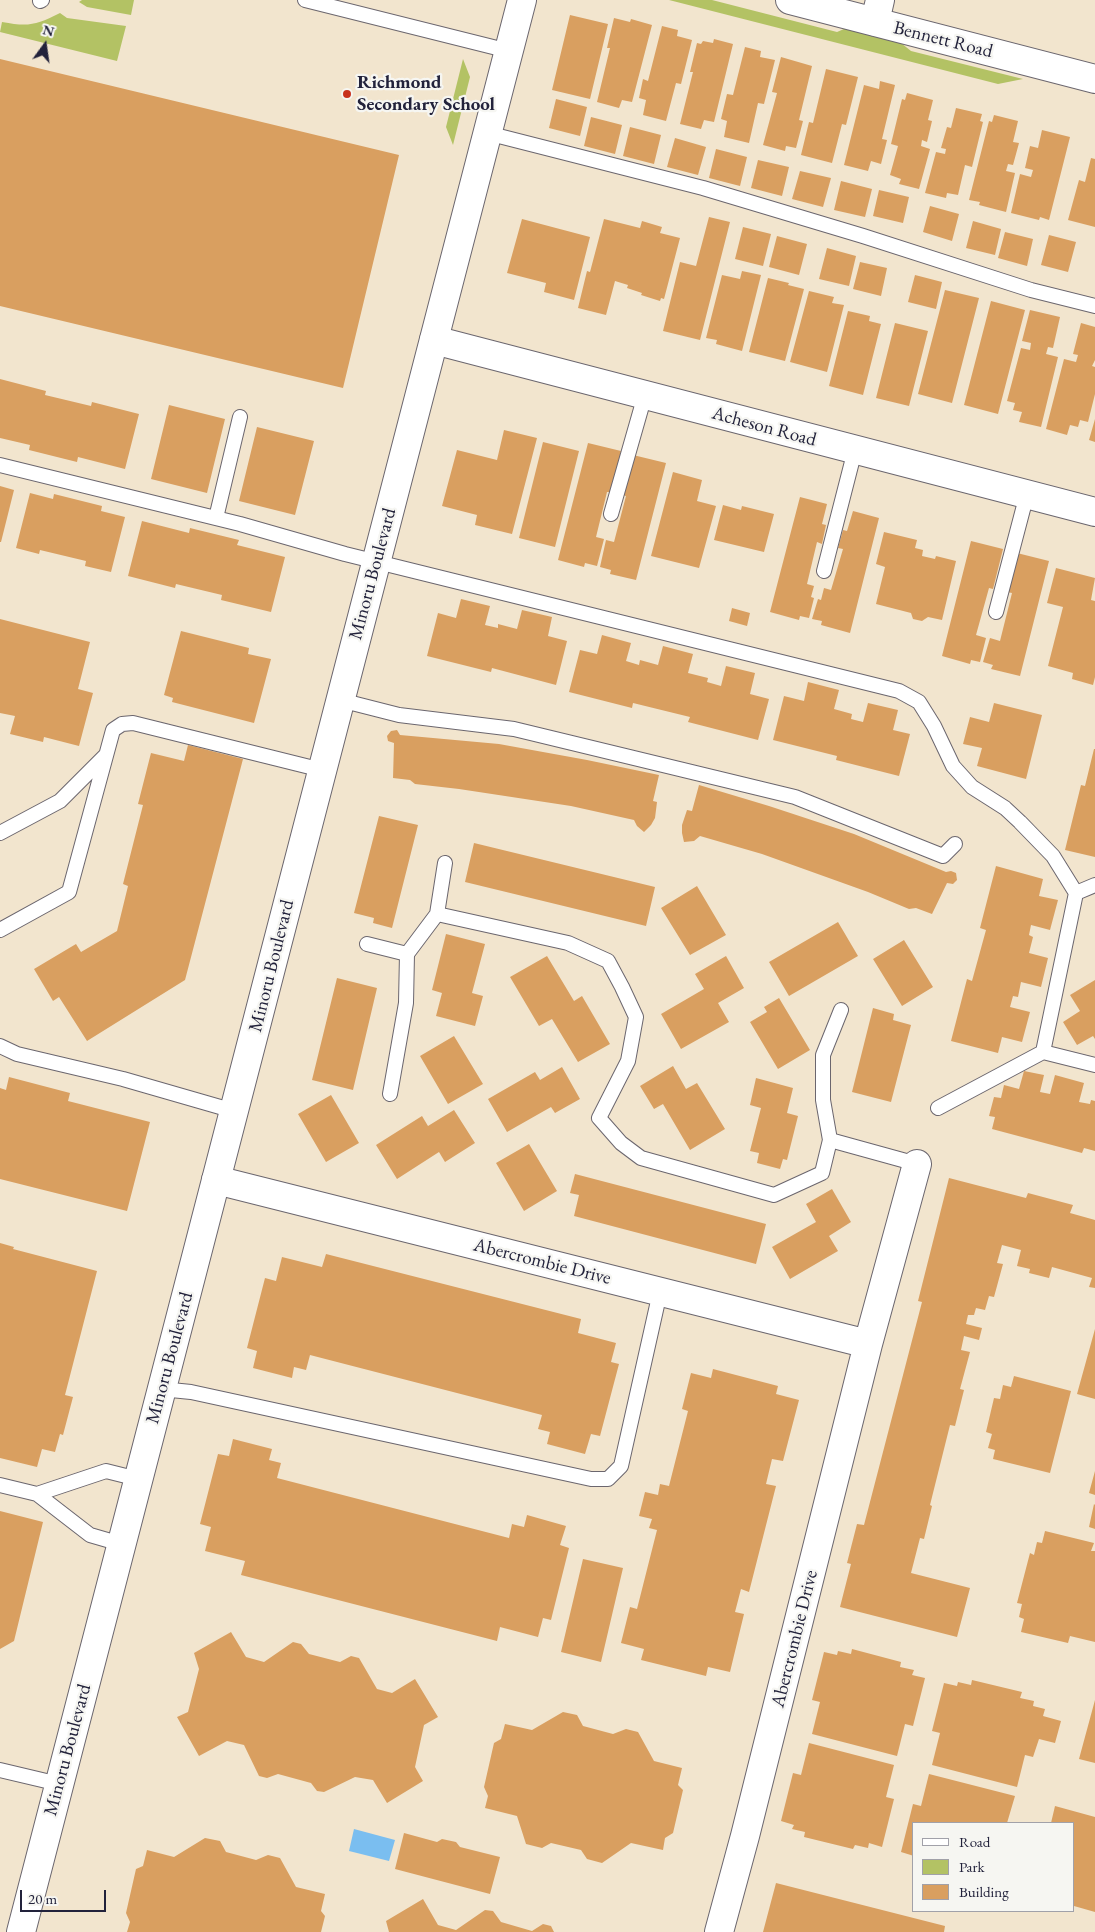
<!DOCTYPE html>
<style>
body{margin:0}
#map{position:relative;width:1095px;height:1932px;overflow:hidden;background:#f2e5ce;font-family:"EB Garamond",serif}
canvas{display:block}
.legend{position:absolute;left:912px;top:1822px;width:162px;height:90px;box-sizing:border-box;background:#f6f6f2;border:1px solid #a1a1a9;margin:0;padding:6px 9px;list-style:none;font-size:15px;color:#22223b}
.legend li{display:flex;align-items:center;gap:10px;height:25px}
.legend b{width:25px;border:1px solid #a1a1a9}
.north{position:absolute;left:20px;top:20px;width:50px;height:50px;-webkit-text-stroke:4px #f6f6f2;paint-order:stroke;rotate:14deg;font-size:14px;font-weight:700;line-height:20px;text-align:center;color:#22223b}
.north::after{content:'';display:block;margin:auto;width:18px;height:22px;background:#22223b;clip-path:polygon(50% 0,100% 100%,50% 72%,0 100%)}
.scale{position:absolute;left:20px;top:1890px;width:86px;height:22px;box-sizing:border-box;border:2px solid #22223b;border-top:0;padding-left:6px;font-size:15px;line-height:18px;white-space:nowrap;color:#22223b;-webkit-text-stroke:4px #f6f6f2;paint-order:stroke}
</style>
<div id="map">
<canvas width="1095" height="1932"></canvas>
<ul class="legend">
<li><b style="height:6px;background:#fff"></b>Road</li>
<li><b style="height:14px;background:#b3c264"></b>Park</li>
<li><b style="height:14px;background:#d99f60"></b>Building</li>
</ul>
<div class="north">N</div>
<div class="scale">20 m</div>
</div>
<script>
const ctx = document.querySelector('canvas').getContext('2d');
ctx.lineJoin = 'round';
function paint(path, color) {
  ctx.fillStyle = color;
  ctx.fill(path, 'evenodd');
}
function strokePath(path, color, width, dash) {
  ctx.strokeStyle = color;
  ctx.lineWidth = width;
  ctx.lineCap = dash ? 'butt' : 'round';
  ctx.setLineDash(dash || []);
  ctx.stroke(path);
}
function drawText(font, color, halo, rows, align = 'center') {
  ctx.font = font + ' "EB Garamond",serif';
  ctx.lineWidth = 4.5;
  ctx.setLineDash([]);
  ctx.textBaseline = 'middle';
  ctx.strokeStyle = halo;
  ctx.fillStyle = color;
  for (const [text, x, y, turn = 0] of rows) {
    ctx.save();
    ctx.translate(x, y);
    ctx.rotate((+turn || 0) * Math.PI / 180);
    ctx.textAlign = isNaN(turn) ? turn : align;
    if (halo) ctx.strokeText(text, 0, 0);
    ctx.fillText(text, 0, 0);
    ctx.restore();
  }
}
const green = new Path2D(`
 M82 0H134L131 15 87 7 79 2Z
 M669 0H712L837 32 851 26 891 35 911 51 1023 79 998 84Z
 M60 13 67 18 126 26 117 61 0 32 2 22C29 27 36 25 60 13Z
 M463 59 470 77 453 145 446 127Z`);
const water = new Path2D(`
 M354 1829 395 1840 389 1861 349 1851Z`);
const building = new Path2D(`
 M570 15 608 24 590 99 552 90Z
 M614 18 630 22 631 19 652 25 632 102 622 100 619 108 597 102 610 48H607Z
 M662 26 678 30 677 36 692 40 681 84 676 83 666 121 643 115 646 100 639 98 643 79 648 81Z
 M714 39 733 44 714 122 704 120 701 129 680 124 693 72H690L697 43 701 44 703 41 713 43Z
 M745 47 761 51 760 57 775 60 764 104 758 103 749 143 724 137 727 121 721 119 727 94 733 95Z
 M781 57 812 66 799 120 803 121 796 148 786 146 785 151 763 145 777 93 772 92Z
 M0 59 399 155 343 388 0 306Z
 M826 69 858 77 846 125 842 124 832 163 801 155 809 122 813 123Z
 M880 81 895 85 882 139 887 140 881 164 871 161 868 171 844 165 864 85 879 89Z
 M907 93 933 100 928 120 932 121 927 142 922 140 921 146 930 149 919 189 899 184 901 179 890 175 898 146 891 144 902 99 905 100Z
 M556 99 587 107 580 136 549 128Z
 M956 108 982 114 980 121 983 122 972 167 965 165 958 195 947 193 946 198 925 193 936 152 945 154 946 149 941 148 947 127 951 128Z
 M994 115 1018 121 1013 142 1019 143 1013 165 1008 164 1006 171 1015 173 1006 212 979 205 980 202 969 200 989 121 992 122Z
 M591 117 622 125 615 154 584 146Z
 M630 127 661 135 654 164 623 156Z
 M1042 130 1070 137 1049 220 1040 217 1039 220 1011 213 1020 174 1031 177 1033 170 1025 168 1030 146 1038 148Z
 M675 138 706 147 698 175 667 167Z
 M716 149 747 157 740 186 709 178Z
 M1091 158 1095 159V227L1068 220 1079 180 1085 182Z
 M758 160 789 167 782 196 751 188Z
 M800 171 831 178 823 207 792 199Z
 M841 181 872 189 865 217 834 210Z
 M879 190 909 197 903 223 873 216Z
 M930 206 959 214 952 241 923 232Z
 M709 217 730 222 700 340 663 331 680 262 696 266Z
 M522 219 590 237 574 300 544 292 546 283 507 273Z
 M604 219 640 228 642 221 662 227 660 233 680 238 664 299 661 298 660 301 641 295 642 293 627 288 628 285 615 281 606 315 578 308 587 271 590 272Z
 M973 221 1001 229 995 255 966 248Z
 M743 227 771 234 763 266 735 259Z
 M1005 232 1033 239 1027 266 998 258Z
 M1049 235 1076 242 1068 272 1041 265Z
 M777 236 807 244 799 275 769 267Z
 M827 248 856 256 849 286 819 279Z
 M860 262 887 268 881 296 853 289Z
 M742 271 761 275 742 351 716 344 717 340 706 338 722 275 740 279Z
 M915 275 942 282 936 309 908 302Z
 M768 278 789 283 788 285 804 289 785 361 749 352Z
 M945 290 979 298 952 403 918 394Z
 M809 291 834 297 832 303 844 305 827 372 790 362Z
 M991 301 1025 310 998 414 964 405Z
 M1030 310 1060 317 1053 348 1048 347 1046 354 1058 357 1041 427 1019 422 1022 412 1013 410 1015 403 1007 401 1021 348 1030 350 1031 343 1022 341Z
 M848 311 870 316 869 321 881 324 863 395 829 386Z
 M895 323 928 331 909 406 876 398Z
 M1081 323 1095 327V360L1092 366 1095 367V394L1088 422 1080 420 1078 427 1070 425 1067 435 1046 429 1064 359 1076 362 1078 355 1073 354Z
 M0 379 46 391 45 395 91 406 92 402 139 414 125 469 78 457 77 462 29 450 30 445 0 438Z
 M169 405 225 419 207 493 151 479Z
 M1095 419V442L1089 440Z
 M257 427 314 441 295 515 239 501Z
 M504 430 537 438 512 534 475 525 477 515 442 506 457 450 497 460Z
 M543 442 579 451 555 547 519 538Z
 M588 443 621 451 611 492H607L596 537 604 539 597 566 585 563 584 567 558 560Z
 M633 455 666 463 636 580 610 574 611 570 600 567 606 540 614 542 626 496 622 495Z
 M673 472 702 480 697 501 716 506 699 568 651 556Z
 M0 486 14 490 1 542H0Z
 M30 493 53 499 54 494 102 506 101 511 125 517 111 572 85 566 86 561 40 550 39 554 16 548Z
 M800 497 827 504 822 524 826 525 822 544 817 542 807 584 814 586 811 597 814 598 809 618 800 616 799 620 770 612Z
 M723 505 741 510 742 506 774 514 764 552 714 540Z
 M853 511 879 518 850 633 821 625 822 621 812 619 818 599 821 600 824 588 831 590 843 549 838 548 843 530 847 531Z
 M142 521 189 533 190 528 239 540 237 545 285 557 271 612 221 600 222 595 176 584 175 588 128 576Z
 M884 532 917 540 915 548 923 550 922 556 935 559 936 556 956 561 942 620 928 617 922 621 913 619 911 613 876 604 885 567 876 564Z
 M971 541 1003 549 993 589 989 588 976 635 986 638 980 662 971 660 970 664 942 656Z
 M1017 553 1049 561 1020 676 991 669 993 665 983 662 990 638 1000 641 1012 593 1007 592Z
 M1056 568 1095 578 1091 600 1095 601V677L1093 685 1072 679 1073 673 1048 666 1063 607 1047 603Z
 M461 599 490 606 485 625 498 628V624L517 629 522 610 552 617 548 636 567 641 556 685 492 668 491 672 427 656 438 613 456 618Z
 M732 608 750 613 747 626 729 621Z
 M0 619 90 642 78 689 93 693 79 746 44 737 43 742 10 734 15 716 0 713Z
 M181 631 249 648 248 654 271 659 254 723 172 702 173 698 164 695Z
 M602 635 631 643 626 661 639 665 640 660 658 665 663 646 693 654 688 673 708 678 707 682 721 686 726 666 755 673 750 694 769 699 758 740 688 722 690 717 633 703 632 708 569 692 580 650 597 654Z
 M808 682 839 690 834 709 852 714 851 719 863 722 868 703 898 710 893 730 910 734 899 776 836 760 837 756 773 740 784 696 804 701Z
 M994 703 1042 715 1026 779 977 766 982 748 963 744 970 717 989 722Z
 M397 730 400 735 499 744 587 760 659 775 653 801 657 802 655 818 651 825 644 832 637 826 634 820 571 806 459 789 415 784 410 780 393 778 394 743 388 741 387 736 391 731Z
 M188 745 243 759 185 980 87 1041 59 997 53 1001 34 969 76 944 81 952 117 931 128 886 123 884 143 805 138 804 151 753 184 761Z
 M1094 749H1095V857L1065 850 1081 785 1085 786Z
 M699 785 769 806 854 834 946 872 951 871 956 873 957 880 953 884 947 883 932 914 916 908 909 909 868 892 762 854 700 836 694 841 684 842 682 833V825L687 810 692 811Z
 M379 816 418 825 392 928 373 923 374 918 354 913Z
 M474 843 655 887 646 926 465 882Z
 M996 866 1043 879 1039 896 1058 900 1050 930 1031 925 1029 935 1033 937 1029 953 1048 958 1041 987 1021 982 1018 997 1013 996 1010 1007 1030 1012 1022 1042 1002 1037 998 1053 951 1041 967 979 972 981 986 930 980 928Z
 M697 886 726 935 690 955 661 908Z
 M838 922 858 956 789 996 769 962Z
 M446 934 485 944 472 993 483 996 475 1026 436 1016 442 993 432 990Z
 M904 940 933 987 902 1006 873 959Z
 M547 956 574 1001 582 996 610 1044 578 1062 552 1019 539 1026 510 977Z
 M726 956 744 988 718 1003 729 1022 681 1049 661 1014 704 989 695 974Z
 M337 978 377 988 353 1090 312 1080Z
 M1095 980V1039L1093 1036 1077 1045 1063 1022 1080 1011 1070 995Z
 M779 998 810 1050 778 1069 750 1022 767 1012 764 1007Z
 M873 1008 894 1014 893 1020 911 1025 891 1102 852 1092Z
 M454 1036 483 1084 448 1104 420 1056Z
 M673 1066 686 1089 697 1083 725 1129 690 1150 663 1104 654 1109 640 1086Z
 M562 1067 580 1099 555 1113 551 1107 507 1132 488 1099 535 1072 540 1080Z
 M1024 1071 1044 1075 1040 1092 1050 1094 1055 1075 1084 1083 1079 1102 1090 1104 1091 1100 1095 1101V1151L1084 1148 1082 1153 992 1129 995 1117 989 1116 994 1097 1001 1098 1004 1085 1019 1089Z
 M9 1077 70 1093 68 1101 150 1122 127 1211 0 1179V1088L6 1090Z
 M756 1078 793 1088 787 1113 798 1116 787 1160 783 1159 780 1169 757 1163 759 1153 750 1151 761 1108 750 1105Z
 M331 1095 359 1143 326 1162 298 1114Z
 M454 1110 475 1143 445 1162 439 1152 397 1179 376 1145 422 1116 428 1126Z
 M529 1144 557 1191 524 1211 496 1163Z
 M575 1174 766 1224 756 1264 574 1216 579 1195 570 1193Z
 M949 1178 1026 1198 1028 1193 1073 1205 1070 1213 1095 1220V1288L1089 1287 1092 1278 1052 1267 1049 1278 1029 1273 1030 1269 1017 1266 1021 1250 1002 1245 997 1263 1003 1264 994 1297 989 1296 985 1310 976 1308 974 1315H968L966 1324 982 1328 979 1340 964 1336 961 1350 970 1352 960 1389 964 1390 955 1426 950 1425 930 1505 932 1506 924 1539 920 1538 911 1573 970 1588 957 1637 840 1607 851 1564 847 1563 857 1524 864 1525 922 1302 918 1301Z
 M832 1189 851 1222 829 1236 838 1251 790 1279 772 1247 816 1222 806 1204Z
 M0 1243 14 1247 13 1249 97 1271 65 1395 73 1397 63 1435 60 1434 55 1452 42 1449 37 1467 0 1458Z
 M326 1254 581 1319 578 1333 616 1343 611 1362 619 1364 600 1436 591 1434 585 1454 547 1444 550 1432 538 1429 542 1415 310 1355 306 1370 294 1367 292 1378 253 1368 257 1351 247 1348 265 1278 276 1281 282 1257 322 1267Z
 M1095 1329V1399L1077 1394Z
 M713 1369 778 1386 776 1394 799 1400 783 1461 772 1459 766 1484 776 1486 749 1592 741 1589 735 1612 744 1614 730 1672 708 1667 706 1676 641 1660 644 1649 621 1643 630 1607 637 1609 657 1530 649 1528 652 1519 639 1516 645 1492 658 1495 660 1484 669 1486 688 1411 682 1409 691 1373 711 1378Z
 M1014 1376 1071 1391 1050 1473 993 1459 995 1450 988 1448 992 1434 986 1432 994 1398 1000 1399 1003 1385 1011 1387Z
 M233 1439 272 1449 269 1460 281 1463 277 1478 509 1538 512 1524 524 1527 527 1515 566 1526 560 1545 569 1548 551 1620 543 1618 538 1637 500 1627 497 1641 241 1575 245 1561 205 1551 211 1527 200 1524 218 1454 229 1456Z
 M1095 1471V1495L1089 1493Z
 M1094 1504 1095 1505V1529L1089 1527Z
 M0 1511 43 1522 14 1641 0 1649Z
 M1045 1531 1094 1543 1091 1551H1095V1642L1070 1636 1068 1643 1021 1632 1024 1619 1019 1617 1022 1604 1017 1603 1030 1553 1034 1555 1037 1542 1042 1543Z
 M583 1559 623 1568 601 1662 561 1652Z
 M231 1632 246 1657 264 1662 293 1642 301 1644 309 1654 340 1662 351 1656 359 1658 377 1689 392 1693 415 1679 438 1717 424 1725 415 1767 423 1781 387 1803 373 1780 355 1777 324 1792 317 1791 311 1783 278 1774 267 1778 259 1776 244 1745 227 1741 199 1756 177 1717 188 1712 199 1669 194 1653Z
 M852 1649 901 1662 900 1667 914 1670 912 1675 925 1678 913 1726 905 1724 897 1756 812 1734 820 1702 812 1700 824 1652 837 1655 838 1651 851 1654Z
 M972 1680 1022 1692 1020 1698 1034 1701 1033 1706 1045 1709 1043 1716 1061 1721 1055 1743 1039 1739 1033 1757 1025 1755 1017 1787 932 1765 940 1733 932 1731 944 1683 957 1686 958 1682 971 1685Z
 M1095 1700V1763L1079 1759Z
 M563 1712 577 1715 583 1726 613 1734 626 1729 638 1732 654 1761 682 1768 678 1785 683 1790 673 1833 665 1838 663 1850 631 1843 602 1863 587 1859 581 1850 551 1843 542 1848 526 1844 517 1816 485 1808 488 1796 484 1787 494 1743 501 1739 505 1724 532 1730Z
 M809 1743 894 1765 886 1797 894 1799 882 1847 869 1843 868 1848 855 1845 853 1849 804 1837 805 1832 792 1829 794 1825 781 1821 793 1773 801 1775Z
 M929 1774 1015 1796 1007 1823H914V1856L901 1852 913 1804 921 1806Z
 M1055 1806 1095 1817V1912L1074 1906V1823H1051Z
 M404 1833 437 1842 442 1839 456 1842 460 1847 500 1857 490 1894 395 1869Z
 M205 1838 220 1841 226 1852 256 1860 268 1855 280 1858 296 1887 325 1894 321 1911 325 1916 321 1932H127L130 1922 126 1913 136 1869 143 1866 147 1850 174 1857Z
 M776 1883 945 1926 944 1932H763Z
 M423 1899 438 1925 456 1930 485 1910 493 1911 501 1922 532 1931 543 1924 551 1926 554 1932H389L386 1921Z`);
const lane = new Path2D(`
 M305 0 509 51
 M40 1 42 0
 M487 133 703 188 863 236 1031 290 1095 306
 M0 465 240 524 345 554 899 691 919 702 934 726 953 766 972 787 1005 808 1020 822 1053 856 1076 893 1043 1052 1095 1065
 M611 514 645 395
 M216 518 240 417
 M824 571 855 450
 M996 612 1027 494
 M340 700 399 715 514 729 795 797 943 856 955 844
 M0 833 60 801 105 756
 M1076 893 1095 885
 M437 914 445 863
 M0 930 69 892 113 730 122 724 133 723 322 770
 M367 944 407 954
 M0 1046 17 1054 123 1079 234 1111
 M390 1094 406 1003 407 954 437 914 568 943 608 961 622 987 636 1017 628 1061 599 1118 621 1143 641 1158 774 1195 822 1173 830 1140 917 1164
 M938 1108 1043 1052
 M830 1140 823 1100V1055L841 1010
 M161 1389 191 1392 591 1479H608L621 1466 660 1292
 M0 1485 37 1494 90 1535 121 1544
 M37 1494 106 1471 138 1479
 M0 1770 59 1784`);
const street = new Path2D(`
 M790 0 1095 79
 M875 22 880 0
 M434 340 1095 512
 M216 1180 868 1344
 M719 1932 745 1836 868 1344 917 1164`);
const secondary = new Path2D(`
 M21 1932 522 0`);
const markers = [
 [347,94,5,"#c8321e"]
];
const streetNames = [
 ["Bennett Road",943,40,14],
 ["Acheson Road",764,427,15],
 ["Minoru Boulevard",373,574,-75],
 ["Minoru Boulevard",272,966,-76],
 ["Abercrombie Drive",542,1262,14],
 ["Minoru Boulevard",170,1358,-75],
 ["Abercrombie Drive",795,1639,-76],
 ["Minoru Boulevard",68,1750,-75]
];
const poiNames = [
 ["Richmond",357,83],
 ["Secondary School",357,105]
];
paint(green, '#b3c264');
paint(water, '#7abef0');
paint(building, '#d99f60');
strokePath(lane, '#6b666e', 16);
strokePath(street, '#6b666e', 30);
strokePath(secondary, '#6b666e', 30);
strokePath(lane, '#fff', 14);
strokePath(street, '#fff', 28);
strokePath(secondary, '#fff', 28);
for (const [x, y, r, color] of markers) {
  const dot = new Path2D();
  dot.arc(x, y, r, 0, 2 * Math.PI);
  ctx.fillStyle = color;
  ctx.fill(dot);
  strokePath(dot, '#f6f6f2', 2);
}
drawText('19px', '#22223b', '#f6f6f2', streetNames);
drawText('bold 19px', '#22223b', '#f6f6f2', poiNames, 'left');
</script>
